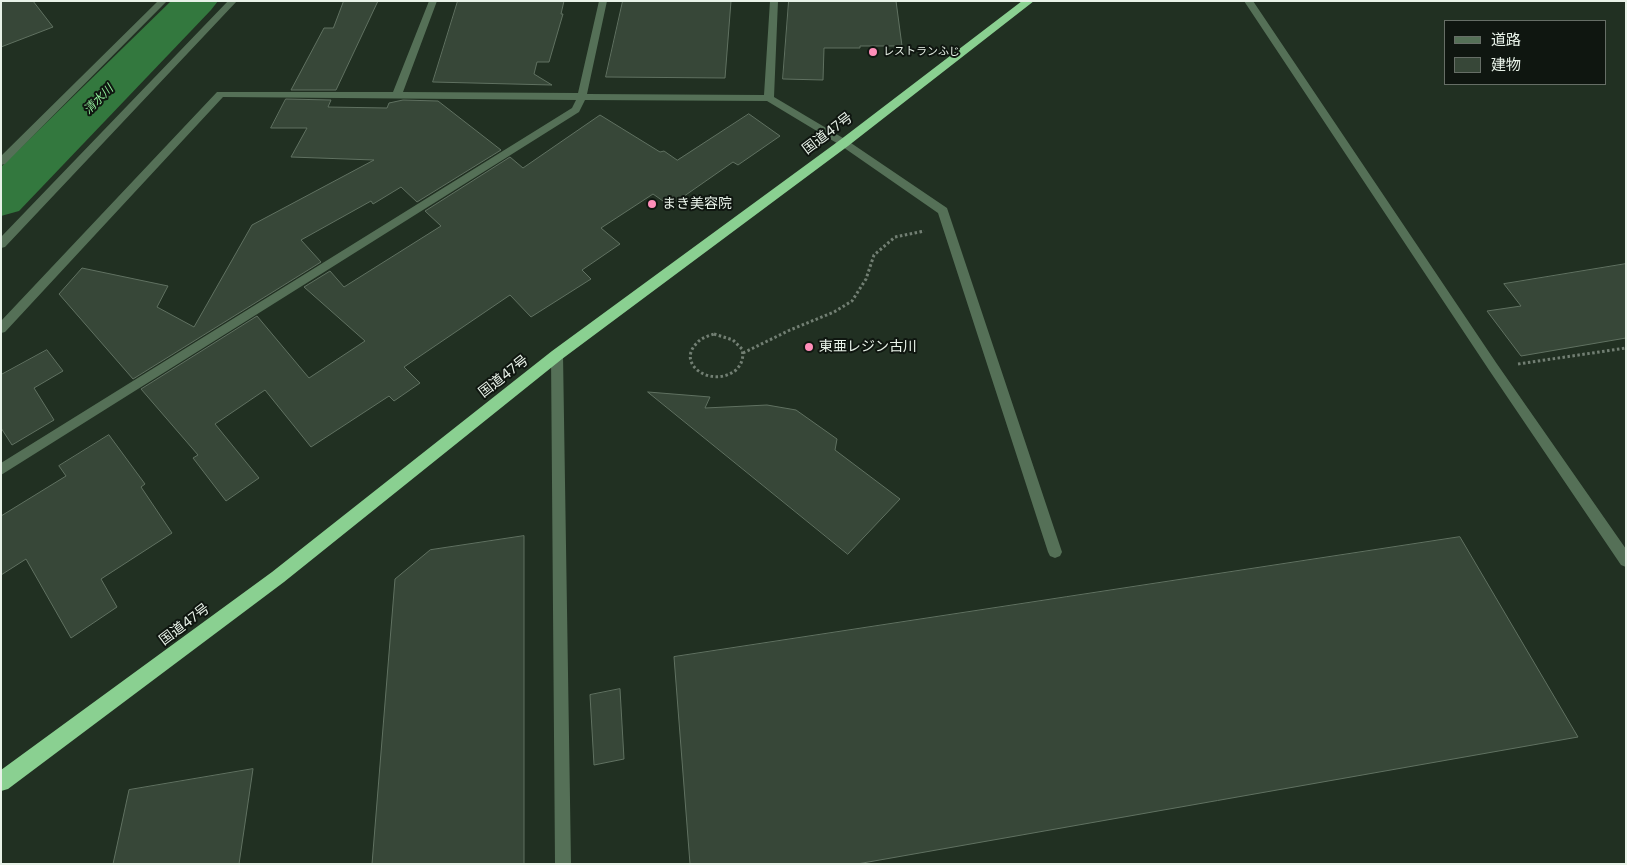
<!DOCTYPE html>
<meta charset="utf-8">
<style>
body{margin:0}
#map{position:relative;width:1627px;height:865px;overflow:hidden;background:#213022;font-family:Poppins,"Noto Sans JP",sans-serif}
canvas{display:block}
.frame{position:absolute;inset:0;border:2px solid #e8f2e8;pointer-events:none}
.legend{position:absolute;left:1444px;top:20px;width:162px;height:65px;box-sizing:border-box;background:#0f1610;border:1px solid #666e66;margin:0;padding:6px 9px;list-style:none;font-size:15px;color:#e8f2e8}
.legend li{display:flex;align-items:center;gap:10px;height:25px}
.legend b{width:25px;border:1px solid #666e66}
</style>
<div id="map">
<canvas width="1627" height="865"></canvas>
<div class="frame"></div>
<ul class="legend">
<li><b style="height:6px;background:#557057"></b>道路</li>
<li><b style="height:14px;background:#374738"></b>建物</li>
</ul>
</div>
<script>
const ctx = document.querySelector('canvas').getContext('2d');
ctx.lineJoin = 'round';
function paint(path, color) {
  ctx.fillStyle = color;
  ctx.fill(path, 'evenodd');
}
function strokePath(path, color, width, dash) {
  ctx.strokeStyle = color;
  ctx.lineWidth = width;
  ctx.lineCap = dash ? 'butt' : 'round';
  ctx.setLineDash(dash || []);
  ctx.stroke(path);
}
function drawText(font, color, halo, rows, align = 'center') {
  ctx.font = font + ' Poppins,"Noto Sans JP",sans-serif';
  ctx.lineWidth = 4;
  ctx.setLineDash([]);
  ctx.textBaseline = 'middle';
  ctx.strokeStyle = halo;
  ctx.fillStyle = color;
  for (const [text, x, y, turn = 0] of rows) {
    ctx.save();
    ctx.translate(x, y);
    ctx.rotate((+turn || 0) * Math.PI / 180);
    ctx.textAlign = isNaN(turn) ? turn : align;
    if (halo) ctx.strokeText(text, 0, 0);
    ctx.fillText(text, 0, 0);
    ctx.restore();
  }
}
const river = new Path2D(`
 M171 1H218L211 10 19 211 1 216V167Z`);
const building = new Path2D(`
 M1 1H33L53 27 1 47Z
 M344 1H378L336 90H291L324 28H333Z
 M458 1H564L561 14H563L549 62H537L534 74 552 85 433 82Z
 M623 1H731L725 78 606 77Z
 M789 1H896L902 46H860V48H824L823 80 783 79Z
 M286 99 331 100 328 107 387 108 389 103 403 100 438 101 501 150 417 202 401 187 373 204 371 201 301 240 321 262 133 379 59 294 82 268 168 286 157 307 194 327 252 225 374 160 291 157 307 128H271Z
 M749 114 780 136 738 165 733 162 670 206 653 194 601 228 620 244 582 270 591 279 531 317 510 295 404 367 420 383 394 401 389 396 311 447 265 390 215 424 259 478 226 501 193 458 198 455 141 389 257 316 309 378 365 341 304 287 330 271 344 287 441 226 425 211 510 157 523 168 600 115 660 152 664 151 677 160Z
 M1626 264V338L1521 356 1487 311 1521 306 1504 284Z
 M47 350 63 371 34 388 54 420 12 445 1 428V375Z
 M648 392 710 397 705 408 767 405 796 410 837 439 835 450 900 499 848 554Z
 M109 435 145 484 141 487 172 533 101 579 117 607 71 638 26 559 1 575V516L66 476 59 466Z
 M524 536V864H372L395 579 430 550Z
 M1460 537 1578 737 857 864H690L674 657Z
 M620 689 624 759 594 765 590 695Z
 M253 769 239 864H113L129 790Z`);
const pathFar1 = new Path2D(`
 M920 232 924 231`);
const path = new Path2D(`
 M714 334 733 340 742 349C744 357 742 364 736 370 712 389 675 364 697 343 701 338 708 336 714 334Z
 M743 353 790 330 834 312 852 301 866 279 874 255 895 237 924 231
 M1518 364 1626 348`);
const minor = new Path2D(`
 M158 1H167L5 164 1 165V156Z
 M228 1H237L5 247 1 248V237Z
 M429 1H437L403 92 578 93 599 1H607L587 94 764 95 770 1H778L774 97 848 141 947 208 1062 552 1060 556 1055 558 1050 556 1048 552 938 213 840 145 767 101 585 100 579 112 1 475V463L572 108 576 100 223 97 5 332 1 333V321L217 92H393Z
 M1244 1H1253L1497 364 1626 549V567L1621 565 1489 370Z
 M557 350 561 352 563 355 571 864H555L551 355 553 352Z`);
const highway = new Path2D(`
 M1022 1H1034L848 146 562 359 284 582 8 789 1 791V770L272 572 552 351 840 140Z`);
const markers = [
 [873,52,5,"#ff8eb9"],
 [652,204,5,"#ff8eb9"],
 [809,347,5,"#ff8eb9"]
];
const farPoinames = [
 ["レストランふじ",883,52]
];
const farWaternames = [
 ["清水川",99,100,-45]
];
const streetNames = [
 ["国道47号",828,134,-37],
 ["国道47号",504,377,-38],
 ["国道47号",185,625,-37]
];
const poiNames = [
 ["まき美容院",662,204],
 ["東亜レジン古川",819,347]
];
paint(river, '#33783e');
paint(building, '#374738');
strokePath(building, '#607161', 1);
strokePath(pathFar1, '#727f73', 2.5, [2, 2]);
strokePath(path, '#727f73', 3, [2.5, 2.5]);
paint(minor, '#557057');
paint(highway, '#8ad091');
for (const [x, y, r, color] of markers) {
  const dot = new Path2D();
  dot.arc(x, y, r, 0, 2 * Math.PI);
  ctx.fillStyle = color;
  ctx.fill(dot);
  strokePath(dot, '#0f1610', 2);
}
drawText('11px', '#e8f2e8', '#0f1610', farPoinames, 'left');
drawText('italic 12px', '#8feb99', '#0f1610', farWaternames);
drawText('14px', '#e8f2e8', '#0f1610', streetNames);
drawText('14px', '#e8f2e8', '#0f1610', poiNames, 'left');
</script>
